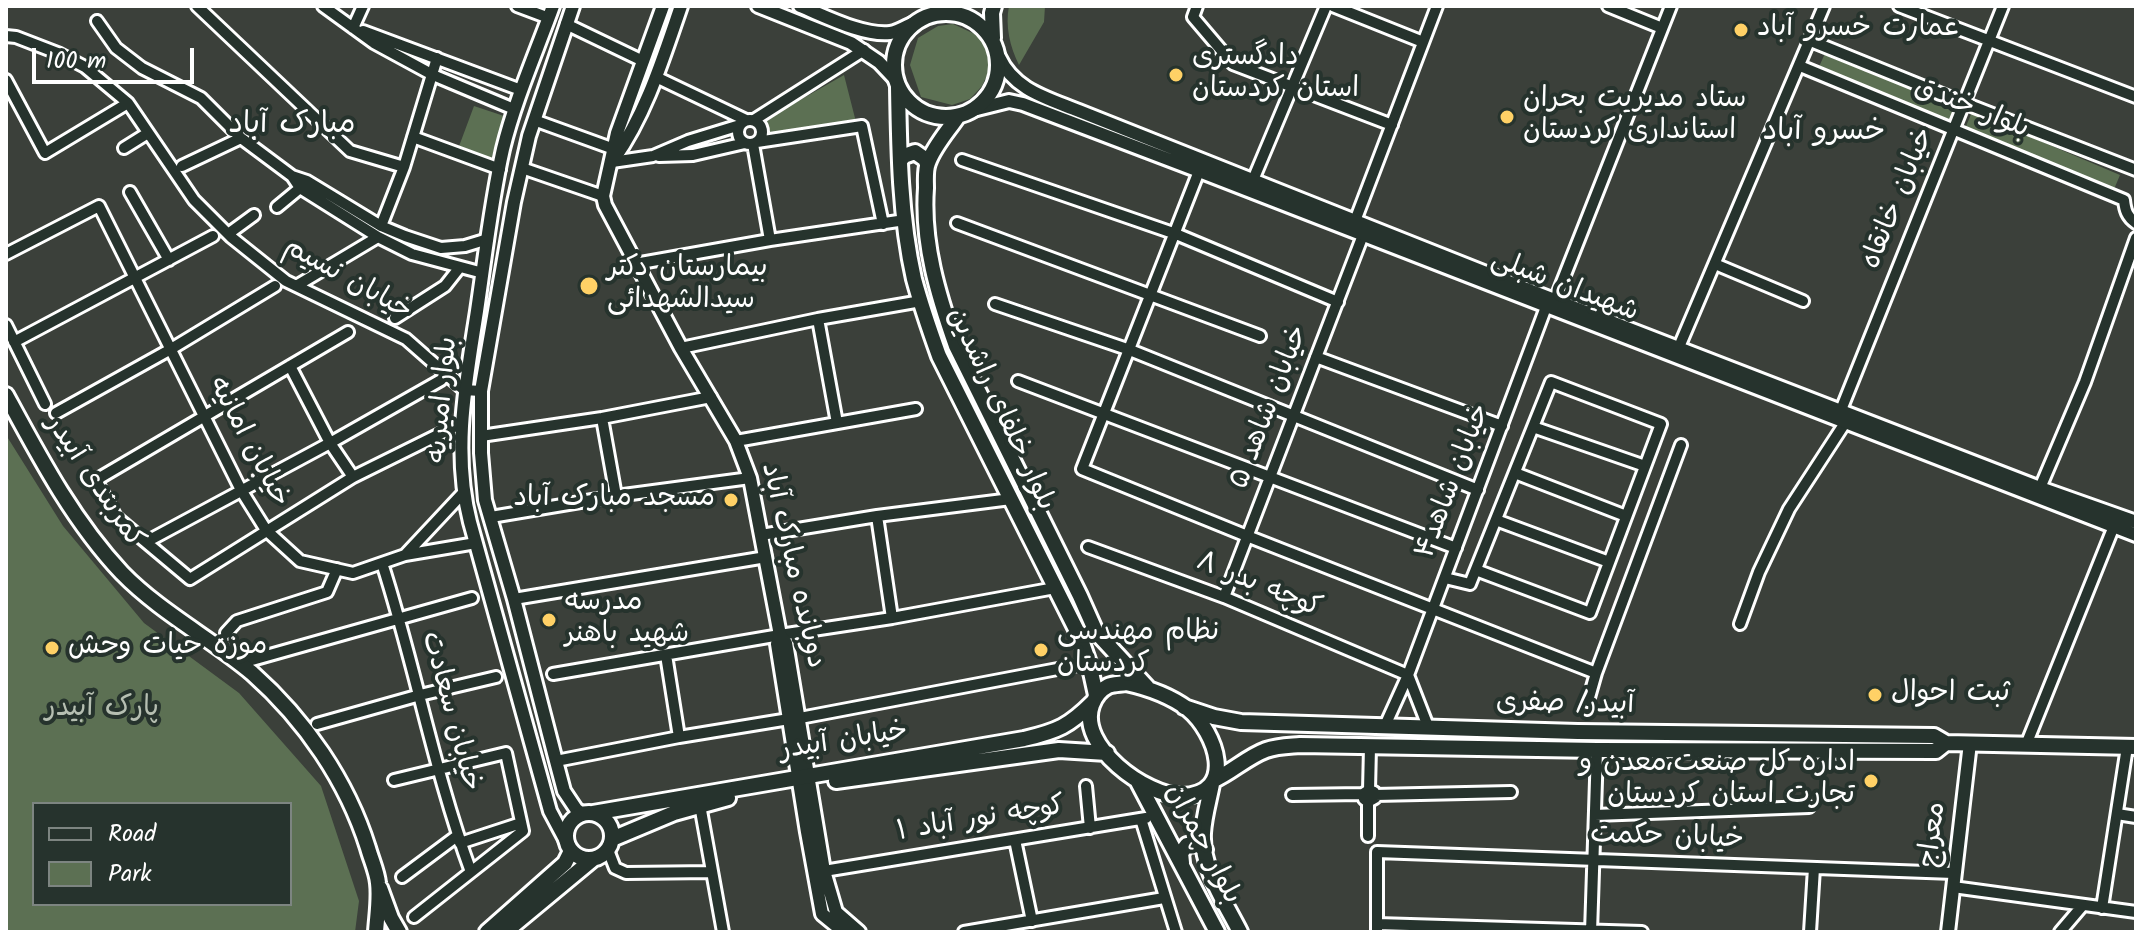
<!DOCTYPE html>
<meta charset="utf-8">
<style>
body{margin:0}
#map{position:relative;width:2142px;height:938px;overflow:hidden;background:#3b403a;font-family:Kalam,sans-serif}
canvas{display:block}
.frame{position:absolute;inset:0;border:8px solid #fff;pointer-events:none}
.legend{position:absolute;left:32px;top:802px;width:260px;height:104px;box-sizing:border-box;background:#26332d;border:2px solid #7d8581;margin:0;padding:10px 14px;list-style:none;font-size:24px;color:#fff}
.legend li{display:flex;align-items:center;gap:16px;height:40px}
.legend b{width:40px;border:2px solid #7d8581}
.scale{position:absolute;left:32px;top:48px;width:162px;height:36px;box-sizing:border-box;border:4px solid #fff;border-top:0;padding-left:10px;font-size:24px;line-height:28px;white-space:nowrap;color:#fff;-webkit-text-stroke:6px #26332d;paint-order:stroke}
</style>
<div id="map">
<canvas width="2142" height="938"></canvas>
<div class="frame"></div>
<ul class="legend">
<li><b style="height:10px;background:#26332d"></b>Road</li>
<li><b style="height:22px;background:#5c7053"></b>Park</li>
</ul>
<div class="scale">100 m</div>
</div>
<script>
const ctx = document.querySelector('canvas').getContext('2d');
ctx.lineJoin = 'round';
function paint(path, color) {
  ctx.fillStyle = color;
  ctx.fill(path, 'evenodd');
}
function strokePath(path, color, width, dash) {
  ctx.strokeStyle = color;
  ctx.lineWidth = width;
  ctx.lineCap = dash ? 'butt' : 'round';
  ctx.setLineDash(dash || []);
  ctx.stroke(path);
}
function drawText(font, color, halo, rows, align = 'center') {
  ctx.font = font + ' Kalam,"Playpen Sans Arabic",sans-serif';
  ctx.lineWidth = 8;
  ctx.setLineDash([]);
  ctx.textBaseline = 'middle';
  ctx.strokeStyle = halo;
  ctx.fillStyle = color;
  for (const [text, x, y, turn = 0] of rows) {
    ctx.save();
    ctx.translate(x, y);
    ctx.rotate((+turn || 0) * Math.PI / 180);
    ctx.textAlign = isNaN(turn) ? turn : align;
    if (halo) ctx.strokeText(text, 0, 0);
    ctx.fillText(text, 0, 0);
    ctx.restore();
  }
}
const green = new Path2D(`
 M1009 6H1045L1044 22 1019 65C1010 47 1005 26 1009 6Z
 M953 24 979 36 988 53V73L982 86 970 99 952 105 921 97 910 65 918 38 938 26Z
 M1827 49 1957 104 1949 124 1818 69Z
 M844 75 856 122 768 136 765 120Z
 M474 106 504 116 491 160 458 149Z
 M1972 112 2120 175 2112 194 1964 131Z
 M6 435 63 526 144 623 239 693 321 786 359 901 355 932H6ZM34 804H290V904H34Z`);
const minor = new Path2D(`
 M197 6 350 151 404 167
 M323 6 374 43 433 75 514 109
 M517 6 549 18
 M1197 6 1193 17 1233 64 1392 125
 M1333 6 1423 42
 M1608 6 1662 28
 M1899 6 2136 97
 M97 21 116 48 142 68 201 98 241 138 292 176 307 181 381 226 405 236 441 248 465 246 488 239
 M566 24 643 61
 M353 28 363 6
 M363 31 521 90
 M6 36 16 37 60 54 85 67 128 103 194 200 231 237 286 281 406 339 464 390 481 391
 M1811 41 1964 103 2136 170
 M1800 66 2124 200C2125 210 2127 217 2136 223
 M656 77 746 120
 M6 80 45 153 128 103
 M738 132a12 12 0 1 1 24 0a12 12 0 1 1-24 0Z
 M534 120 614 149
 M754 120 864 50
 M413 137 500 169
 M757 142 862 126 883 224
 M753 144 770 240
 M124 148 148 133
 M659 156 693 155 745 143
 M962 160 1176 234 1338 302
 M612 162 653 156 688 141 740 125
 M182 166 241 138
 M522 168 603 196
 M1199 171 1082 469 1247 536 1596 673
 M292 176 300 188 378 237 412 254 483 273
 M1253 180 1326 6
 M130 192 169 260
 M277 207 300 188
 M1355 221 1437 6
 M957 223 1260 336
 M381 226 404 167 437 58
 M228 234 254 215
 M6 254 99 206 241 490 266 530 300 561 353 573 405 555 463 493
 M635 264 770 240 905 220
 M1715 264 1803 301
 M296 286 378 237
 M1555 300 1671 6
 M995 304 1130 350 1478 490
 M395 318 445 286 460 267
 M818 319 837 423
 M6 325 45 404
 M348 332 96 480 116 517 190 579 353 477 462 423
 M14 342 213 236
 M1679 347 1824 6
 M681 348 818 319 921 301
 M1316 357 1502 426
 M290 366 330 443 353 477
 M1018 381 1456 548
 M1841 410 2003 6
 M56 413 171 349 275 286
 M602 418 616 496
 M1533 427 1645 466
 M481 436 602 418 711 397
 M736 441 916 409
 M1515 473 1626 516
 M2040 488 2085 382 2136 238
 M877 516 892 618
 M491 517 616 496 750 478
 M1496 520 1609 562
 M761 535 877 516 1011 499
 M146 542 330 443 441 380
 M1088 547 1224 597 1408 675
 M405 555 476 543
 M382 563C415 665 434 772 471 872
 M1445 578 1470 584C1497 517 1524 450 1551 382L1661 424 1590 613 1476 570
 M1224 597 1363 235
 M514 599 766 557
 M1740 624 1759 572 1789 509 1845 423
 M226 633 237 621 327 592 337 569
 M666 655 679 737
 M252 660 472 598
 M553 674 780 635 892 618 1055 588
 M1408 675 1429 729
 M1588 701 1596 673 1681 445
 M800 718 1089 663
 M317 724 420 695 496 677
 M1384 728 1408 675 1546 307
 M2026 745 2114 526
 M556 761 679 737 789 719
 M394 780 506 753 523 831 414 917
 M1086 786 1090 828
 M1369 790 1370 747
 M1292 795 1363 794
 M1375 795 1511 792
 M700 805 723 932
 M2117 814 2136 817
 M1595 815 1809 807
 M1141 819 1176 932
 M1368 836V802L1364 799 1363 794 1369 790 1374 792 1375 798 1368 802
 M1015 840 1032 921
 M460 843 521 823
 M608 850 615 868 626 873 712 872
 M824 871 1146 818
 M402 877 457 836
 M1953 887 2136 912
 M2102 908 2127 747
 M1377 924 1642 932
 M964 932 1164 898
 M1377 932V852L1954 873
 M1591 932 1597 750
 M1810 932 1814 868
 M2060 932 2083 905`);
const tertiary = new Path2D(`
 M553 6C536 53 515 100 503 149 491 202 485 257 477 311 466 382 452 451 470 522L550 811 566 841
 M573 6 529 136 514 202 481 391V453L485 500 514 599 556 761 564 791 576 809 582 814
 M663 6 617 133 603 196 605 205 681 348 736 441 750 478 780 635 786 643 824 871 836 912 859 932
 M758 6 851 43 879 62 896 80
 M800 6C825 16 863 36 890 33 898 32 907 26 914 23
 M999 57C1014 90 1047 98 1079 111L1534 292 2040 488 2136 522
 M973 110 1009 101 1023 104 1199 171 2136 535
 M614 159C646 114 663 58 681 6
 M780 635 777 644 807 832 822 914 844 932
 M1948 932 1970 743`);
const secondary = new Path2D(`
 M894 65a52 52 0 1 1 104 0a52 52 0 1 1-104 0Z
 M993 38 992 13 994 6
 M898 87C899 151 900 217 914 279 921 305 930 331 939 356L1080 637 1089 663 1096 695
 M958 116C948 131 934 146 928 163 925 170 926 180 926 188 922 243 938 295 956 346L1080 596 1096 632 1147 687
 M900 161 904 156 915 152 925 159 927 164
 M6 395C39 456 73 521 122 573 160 612 210 638 252 673 305 720 347 781 368 848 371 859 377 872 378 883 380 899 377 916 376 932
 M1126 683C1149 688 1169 695 1188 709 1216 732 1238 794 1182 796 1146 796 1077 746 1092 705 1095 697 1100 690 1108 686 1112 684 1120 684 1126 683Z
 M1184 707 1214 717 1241 722 1578 732 1934 736 1946 743 2136 747
 M1214 780C1232 772 1247 757 1266 750 1277 746 1288 746 1300 745L1597 750 1936 751 1946 743
 M836 781 1059 750 1107 753
 M1138 782 1217 932
 M1212 784C1209 800 1204 816 1203 833 1201 868 1225 902 1240 932
 M566 836a23 23 0 1 1 46 0a23 23 0 1 1-46 0Z
 M593 813 1024 739C1058 731 1069 726 1093 702
 M612 839 674 813 728 798
 M1182 863 1181 853 1187 845 1197 844 1205 850
 M380 888 391 918 399 932
 M487 932 565 863 571 851
 M505 932 593 859`);
const markers = [
 [1741,30,8,"#ffd166"],
 [1176,75,8,"#ffd166"],
 [1507,117,8,"#ffd166"],
 [589,286,10,"#ffd166"],
 [731,500,8,"#ffd166"],
 [549,620,8,"#ffd166"],
 [52,648,8,"#ffd166"],
 [1041,650,8,"#ffd166"],
 [1875,695,8,"#ffd166"],
 [1871,781,8,"#ffd166"]
];
const poiNames = [
 ["عمارت خسرو آباد",1757,30],
 ["دادگستری",1192,59],
 ["استان کردستان",1192,91],
 ["ستاد مدیریت بحران",1523,101],
 ["استانداری کردستان",1523,133],
 ["بیمارستان دکتر",607,270],
 ["سیدالشهدائی",607,302],
 ["مسجد مبارک آباد",715,500,"right"],
 ["مدرسه",565,604],
 ["شهید باهنر",565,636],
 ["نظام مهندسی",1057,634],
 ["کردستان",1057,666],
 ["موزه حیات وحش",68,648],
 ["ثبت احوال",1891,695],
 ["اداره کل صنعت،معدن و",1855,765,"right"],
 ["تجارت استان کردستان",1855,797,"right"]
];
const streetNames = [
 ["بلوار خندق",1971,110,22],
 ["خیابان خانقاه",1900,199,-68],
 ["خیابان نسیم",347,281,29],
 ["شهیدان شبلی",1564,288,21],
 ["بلوار امیریه",445,400,-85],
 ["خیابان شاهد ۵",1271,408,-69],
 ["بلوار خلفای راشدین",999,410,65],
 ["خیابان امانیه",247,443,62],
 ["خیابان شاهد۴",1455,482,-69],
 ["کمربندی آبیدر",93,483,56],
 ["دوبانده مبارک آباد",791,566,77],
 ["کوچه بدر ۸",1258,587,22],
 ["آبیدر/ صفری",1565,706,1],
 ["خیابان سعادت",449,712,75],
 ["خیابان آبیدر",844,743,-9],
 ["کوچه نور آباد ۱",981,821,-9],
 ["معراج",1935,835,-83],
 ["خیابان حکمت",1667,839,2],
 ["بلوار چمران",1201,845,62]
];
const parkNames = [
 ["پارک آبیدر",102,710]
];
const neighbourhoodNames = [
 ["مبارک آباد",292,127],
 ["خسرو آباد",1824,134]
];
paint(green, '#5c7053');
strokePath(minor, '#fff', 16);
strokePath(tertiary, '#fff', 18);
strokePath(secondary, '#fff', 20);
strokePath(minor, '#26332d', 10);
strokePath(tertiary, '#26332d', 12);
strokePath(secondary, '#26332d', 14);
for (const [x, y, r, color] of markers) {
  const dot = new Path2D();
  dot.arc(x, y, r, 0, 2 * Math.PI);
  ctx.fillStyle = color;
  ctx.fill(dot);
  strokePath(dot, '#26332d', 3);
}
drawText('28px', '#fff', '#26332d', poiNames, 'left');
drawText('28px', '#fff', '#26332d', streetNames);
drawText('28px', '#b6bfb2', '#26332d', parkNames);
drawText('30px', '#fff', '#26332d', neighbourhoodNames);
</script>
